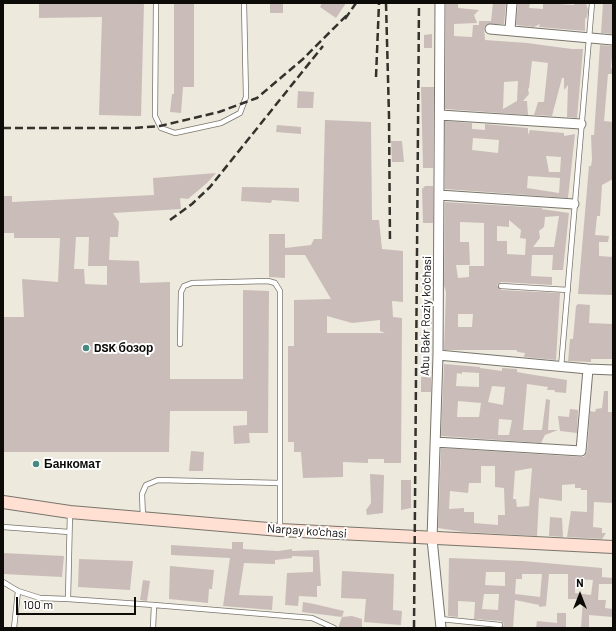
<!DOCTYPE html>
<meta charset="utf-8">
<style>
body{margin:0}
#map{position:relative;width:616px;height:631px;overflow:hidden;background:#ede9dd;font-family:Barlow,sans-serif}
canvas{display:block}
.frame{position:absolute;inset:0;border:4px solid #0d0b08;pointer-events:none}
.north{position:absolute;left:560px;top:575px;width:40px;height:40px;-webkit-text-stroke:3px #fff;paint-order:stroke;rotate:0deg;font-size:11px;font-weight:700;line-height:16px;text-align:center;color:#0d0b08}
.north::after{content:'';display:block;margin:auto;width:14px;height:18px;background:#0d0b08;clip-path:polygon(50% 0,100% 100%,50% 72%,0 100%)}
.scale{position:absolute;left:16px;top:597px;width:120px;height:18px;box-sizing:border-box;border:2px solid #0d0b08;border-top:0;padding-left:5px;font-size:12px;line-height:14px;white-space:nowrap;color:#0d0b08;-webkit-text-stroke:3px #fff;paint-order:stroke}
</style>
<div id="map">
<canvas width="616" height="631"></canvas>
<div class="frame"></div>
<div class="north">N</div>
<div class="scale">100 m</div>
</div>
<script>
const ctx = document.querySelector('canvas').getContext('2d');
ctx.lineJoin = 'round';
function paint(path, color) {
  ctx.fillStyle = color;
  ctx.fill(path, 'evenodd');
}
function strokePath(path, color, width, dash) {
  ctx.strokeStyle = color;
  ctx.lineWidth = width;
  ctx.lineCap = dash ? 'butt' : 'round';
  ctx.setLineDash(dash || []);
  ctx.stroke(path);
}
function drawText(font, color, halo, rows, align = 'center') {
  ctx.font = font + ' Barlow,sans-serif';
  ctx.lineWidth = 4;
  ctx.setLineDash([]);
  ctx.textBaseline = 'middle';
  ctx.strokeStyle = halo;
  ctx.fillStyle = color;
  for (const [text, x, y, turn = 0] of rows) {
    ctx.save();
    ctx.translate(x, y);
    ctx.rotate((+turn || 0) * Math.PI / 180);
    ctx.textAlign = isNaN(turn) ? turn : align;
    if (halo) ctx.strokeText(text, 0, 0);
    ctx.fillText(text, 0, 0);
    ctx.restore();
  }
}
const building = new Path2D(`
 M39 3H144L141 116 99 115 102 17 39 18Z
 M174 3H194V87H183L181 113 170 112 172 94H174Z
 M270 3H283V13H270Z
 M322 3H346L336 18 320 7Z
 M446 3H458V8L479 10 474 15 477 23 454 24V36L472 37 473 25H479V21H491L493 3H506L504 24H487L484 28 485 40 527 43 572 49H583L577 118 567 117 568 85 564 90V78H562L552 116 534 115 538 102H544L548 63 532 61 529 88 528 89 529 94 523 101H527L528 115 445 109ZM518 81 517 101 503 109 504 82Z
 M518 3H530L529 8 543 9V3L574 5V3H586L588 10 587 17 585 19V31L539 27 540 24 534 27 516 25Z
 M603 3H613V34L601 33Z
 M432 34V48H424V35Z
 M600 45 613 46 611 68 613 69V74H608L604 121 613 122V179L602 185 600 216H597L595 235 609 236 608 242H599V256L613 257V295L578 294 589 166H591L592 160 591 135H594Z
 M421 87H434L433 168H423Z
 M298 91 314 92 313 108H297Z
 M325 120 371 122 372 220H379L382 249 403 251V302L392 301 393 317 402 318 401 463H384V459H368V463L343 462V477L303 478 301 452H294V442H288V346H294V300L331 299 305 255H285V278L269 277V234H285V248L311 245 314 239H322ZM327 316 352 323 380 320V331L385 333H327Z
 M445 121 472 123V129L485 130V124L528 128V135L530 130 564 133V136L575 134 568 198 445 189ZM473 138 499 140 498 153 472 150ZM546 156 561 157 560 172H549ZM528 176 560 178 559 193 527 188Z
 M277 125 301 127V134L276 132Z
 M391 141H402L404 162H392Z
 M216 173 207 183 188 199 180 198 181 209 113 213 119 222 118 237H110L109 260 139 261 140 283 170 282V379H243V290L269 291 268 433H249L250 443 234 444 233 426 247 425V411H170L169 452H3V317H24L22 279 58 282 60 238H14V233H3V196H12V202L154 195 153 178ZM76 237H89L88 266H107V285L85 284 84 269H74Z
 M425 186H433V223H423L422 189Z
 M242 187 299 188V202L272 200 271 203 241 201Z
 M445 202 543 208 541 209 569 213 563 270H552L553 255H532L531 276 552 277V285L501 282 497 285 501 290 560 293 556 360 524 357 525 353 518 352 516 350H444L446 292 444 285ZM559 216 554 247H533L540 238 539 231 544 227 545 217ZM509 220 521 230 520 238 526 239 525 255 507 254V241H497V226L509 227ZM460 222 484 223V266H469V277L458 278 456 265H470L469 242H460ZM458 314H473L472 327H458Z
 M578 304 590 305 589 323 613 324V359H591V362L568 361 570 339H573L576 306Z
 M426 311H432V324H428L425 321Z
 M444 364 480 367V368L502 371V368L517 369V372L528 374 567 380 566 393 555 392 554 390H547L548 387 527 384 523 430H542L546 399 550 400 548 430H558L545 435 541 443 441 436ZM462 372 479 373V387L456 386 457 373 462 374ZM492 386 505 387 503 405 488 402ZM458 401 481 403 479 417H457ZM499 419 512 420 509 435H498Z
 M421 377H431V392H421Z
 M604 391H608V412H613V503L594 502 593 527 602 528V533H606L602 539 567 537 571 511 587 512V490H581V488H575V484L562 485V501L539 498 537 536 464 532 438 528 441 448 584 457 587 452 590 411 595 412 596 409 602 408ZM481 466H495V487L504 488 505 515H498V525L474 523V512H464V508L449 509 450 491 468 493 469 483H481ZM532 468 529 506 517 507 516 499H513L515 471Z
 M570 409 578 410 577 433 560 431 558 416 569 417Z
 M191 451 204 452 203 471H189Z
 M370 474 384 475 383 513 367 515 366 510 371 503Z
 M401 480H411V508L401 510Z
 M550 517 562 518 563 537 549 536Z
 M232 542H243V549L278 551 292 549V551L319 550 321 586H317V597L299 596 298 606 285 605 287 573 313 572V557L292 556V558L275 560V564L244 563 239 595 273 596 272 610 223 606 230 558 171 555V545L232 549Z
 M3 553 64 556 62 577 3 574Z
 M449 558 523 561 602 568V577L613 578V584H599L598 600H606L605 608 613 609V617L589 615V628H581L583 599H568V574H549L546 606 539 607V605L515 600 513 628H502L504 624 501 621 474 619 475 602 458 601V617L448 616ZM486 572H505V586L485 585ZM522 574H542L540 597 515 594 516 579H522ZM575 579 593 580 591 595 575 593ZM484 594H499L498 610 482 609Z
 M79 559 133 561 130 590 78 587Z
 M170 566 214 570 212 589H209L208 603 169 599Z
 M342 571 394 574 393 610 402 611 401 625 364 622 366 599 341 598Z
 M143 580 150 581 147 601 140 600Z
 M303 602 314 604 344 611 342 617 302 612Z
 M557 613H566V628H536L537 621 557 623Z
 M352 616 362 619V628H338L342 617Z`);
const service = new Path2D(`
 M156 3 155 116 161 128 175 133 221 123 240 113 246 97 244 3
 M501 286 568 290
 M180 344 181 292 184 286 192 283 268 281 275 283 280 291V530
 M561 367 592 3
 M143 518 142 494 146 485 158 480 280 483
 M3 527 69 532
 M3 582 18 591
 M68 599 154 605 153 628
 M154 605 312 618 334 628
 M440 619 500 625
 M14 628 18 591 40 598 68 599 70 513`);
const minor = new Path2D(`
 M440 3 438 355 432 539 441 628
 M490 29 613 40
 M510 30 512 3
 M440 115 581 124
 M439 195 574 204
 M438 355 588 369 613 370
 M435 442 581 451 588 369`);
const secondary = new Path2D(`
 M3 502 70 512 280 530 613 547`);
const rail = new Path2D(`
 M386 3 389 116 390 243
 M345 19 356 3
 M376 77 379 3
 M3 128H135L160 126 219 112 257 98 303 59 347 15
 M170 220 192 204 210 187 323 46
 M414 628 419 3`);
const markers = [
 [86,348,4,"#458a80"],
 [36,464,4,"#458a80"]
];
const streetNames = [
 ["Abu Bakr Roziy ko'chasi",426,316,-89],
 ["Narpay ko'chasi",307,531,4]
];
const poiNames = [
 ["DSK бозор",94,348],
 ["Банкомат",44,464]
];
paint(building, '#cabdb9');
strokePath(service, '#79756b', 6);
strokePath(minor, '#79756b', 11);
strokePath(secondary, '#79756b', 14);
strokePath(service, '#fff', 4.5);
strokePath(minor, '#fff', 9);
strokePath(secondary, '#ffe0d3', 12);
strokePath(rail, '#34322d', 2.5, [8, 4]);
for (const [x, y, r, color] of markers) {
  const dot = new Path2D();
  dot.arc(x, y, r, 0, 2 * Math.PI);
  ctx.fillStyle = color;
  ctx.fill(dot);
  strokePath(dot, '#fff', 1.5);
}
drawText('12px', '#0d0b08', '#fff', streetNames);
drawText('bold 12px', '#0d0b08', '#fff', poiNames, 'left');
</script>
